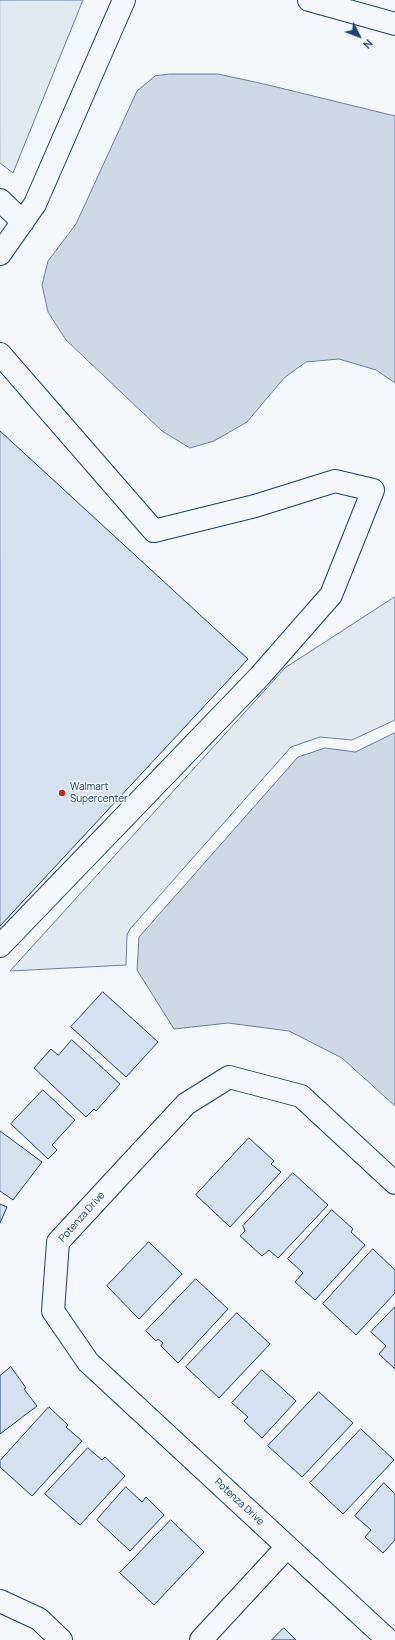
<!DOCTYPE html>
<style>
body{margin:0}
#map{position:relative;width:395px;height:1640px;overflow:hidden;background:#f4f7fb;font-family:Manrope,sans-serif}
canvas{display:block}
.north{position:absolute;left:339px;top:16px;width:40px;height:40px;-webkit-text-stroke:3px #f4f7fb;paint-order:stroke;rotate:132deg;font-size:11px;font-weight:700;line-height:16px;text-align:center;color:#1d3f73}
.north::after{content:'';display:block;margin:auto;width:14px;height:18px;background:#1d3f73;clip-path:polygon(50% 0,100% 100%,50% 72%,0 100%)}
</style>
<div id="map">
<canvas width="395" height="1640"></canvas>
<div class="north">N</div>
</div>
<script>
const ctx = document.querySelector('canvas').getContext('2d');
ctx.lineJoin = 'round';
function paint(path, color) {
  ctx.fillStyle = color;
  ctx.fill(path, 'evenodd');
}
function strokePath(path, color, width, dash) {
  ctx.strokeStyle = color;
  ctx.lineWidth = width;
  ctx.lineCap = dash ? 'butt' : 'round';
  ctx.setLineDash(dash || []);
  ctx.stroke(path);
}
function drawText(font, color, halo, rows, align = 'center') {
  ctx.font = font + ' Manrope,sans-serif';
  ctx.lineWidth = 3;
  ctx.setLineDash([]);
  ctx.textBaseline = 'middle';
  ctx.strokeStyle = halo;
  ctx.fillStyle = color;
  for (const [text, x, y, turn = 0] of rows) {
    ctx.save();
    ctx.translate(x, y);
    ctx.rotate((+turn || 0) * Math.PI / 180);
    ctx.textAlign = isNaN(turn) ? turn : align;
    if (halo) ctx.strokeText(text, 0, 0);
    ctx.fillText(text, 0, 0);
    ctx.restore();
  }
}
const green = new Path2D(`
 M0 0H83L13 173 0 163Z
 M395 597V720L352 740 320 737 291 747 130 929 127 935 126 965 10 971 285 668Z`);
const water = new Path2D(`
 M170 74H218L264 84 395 116V383L376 370 339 359 306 362 284 378 247 422 214 441 190 448 162 431 66 340 48 312 42 285 48 261 76 224 137 91 155 76Z
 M395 733V1106L342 1058 289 1031 228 1023 174 1029 137 970 139 937 298 757 325 748 355 752Z`);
const building = new Path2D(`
 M0 431 248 659 0 926Z
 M103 992 158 1042 126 1077 71 1027Z
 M72 1040 120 1084 96 1111 94 1109 86 1117 34 1068 51 1049 58 1055Z
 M43 1090 75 1120 52 1145 57 1150 48 1159 11 1124Z
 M0 1131 42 1162 13 1200 0 1191Z
 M249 1138 274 1161 271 1164 281 1172 230 1227 196 1195Z
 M293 1173 328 1205 278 1258 269 1250 262 1256 240 1236 245 1231 243 1226Z
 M0 1204 7 1207 0 1223Z
 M332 1210 353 1229 351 1232 365 1245 315 1300 295 1282 303 1273 288 1259Z
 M149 1242 182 1274 139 1319 107 1286Z
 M373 1249 395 1270V1293L356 1335 323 1304Z
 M196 1279 228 1309 178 1363 161 1346 163 1343 158 1339 156 1341 146 1331Z
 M395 1307V1369L379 1354 386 1346 371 1332Z
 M237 1313 270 1344 219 1398 186 1367Z
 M11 1367 26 1388 24 1389 37 1406 0 1434V1376Z
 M262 1370 296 1401 262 1438 244 1421 248 1417 232 1403Z
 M319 1392 353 1423 302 1477 268 1446Z
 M49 1407 68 1425 66 1427 82 1441 32 1496 0 1467V1461Z
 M361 1429 394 1460 343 1514 310 1483Z
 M88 1448 102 1460 105 1457 125 1476 80 1525 45 1494Z
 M384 1483 395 1494V1540L383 1553 365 1537 371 1530 355 1516Z
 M126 1487 142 1502 146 1497 164 1515 130 1551 97 1520Z
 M171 1520 204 1552 154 1605 120 1573Z
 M284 1628 296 1640H272Z`);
const minor = new Path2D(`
 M309 0 395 24
 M0 200 23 222
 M0 254 35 204 124 0
 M0 354 154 531 255 506 335 481 373 490 331 595 260 676 0 946
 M0 1601 39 1619 61 1640
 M201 1640 287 1547
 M388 1640 88 1362 53 1311 58 1242 186 1104 229 1077 301 1096 395 1183`);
const markers = [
 [62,793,4,"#c62828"]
];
const poiNames = [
 ["Walmart",70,787],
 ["Supercenter",70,799]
];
const streetNames = [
 ["Potenza Drive",82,1217,-48],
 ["Potenza Drive",239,1502,43]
];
paint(green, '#e3e9f0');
strokePath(green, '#687fa3', 1);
paint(water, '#cfd7e4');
strokePath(water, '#687fa3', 1);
paint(building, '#d5e0f0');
strokePath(building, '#1d3f73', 1);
strokePath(minor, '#1d3f73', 24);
strokePath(minor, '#f4f7fb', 22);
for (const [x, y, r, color] of markers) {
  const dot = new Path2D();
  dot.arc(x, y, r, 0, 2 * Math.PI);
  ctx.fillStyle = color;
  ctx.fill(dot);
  strokePath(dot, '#f4f7fb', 1.5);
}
drawText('10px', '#1d3f73', '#f4f7fb', poiNames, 'left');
drawText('10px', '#1d3f73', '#f4f7fb', streetNames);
</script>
